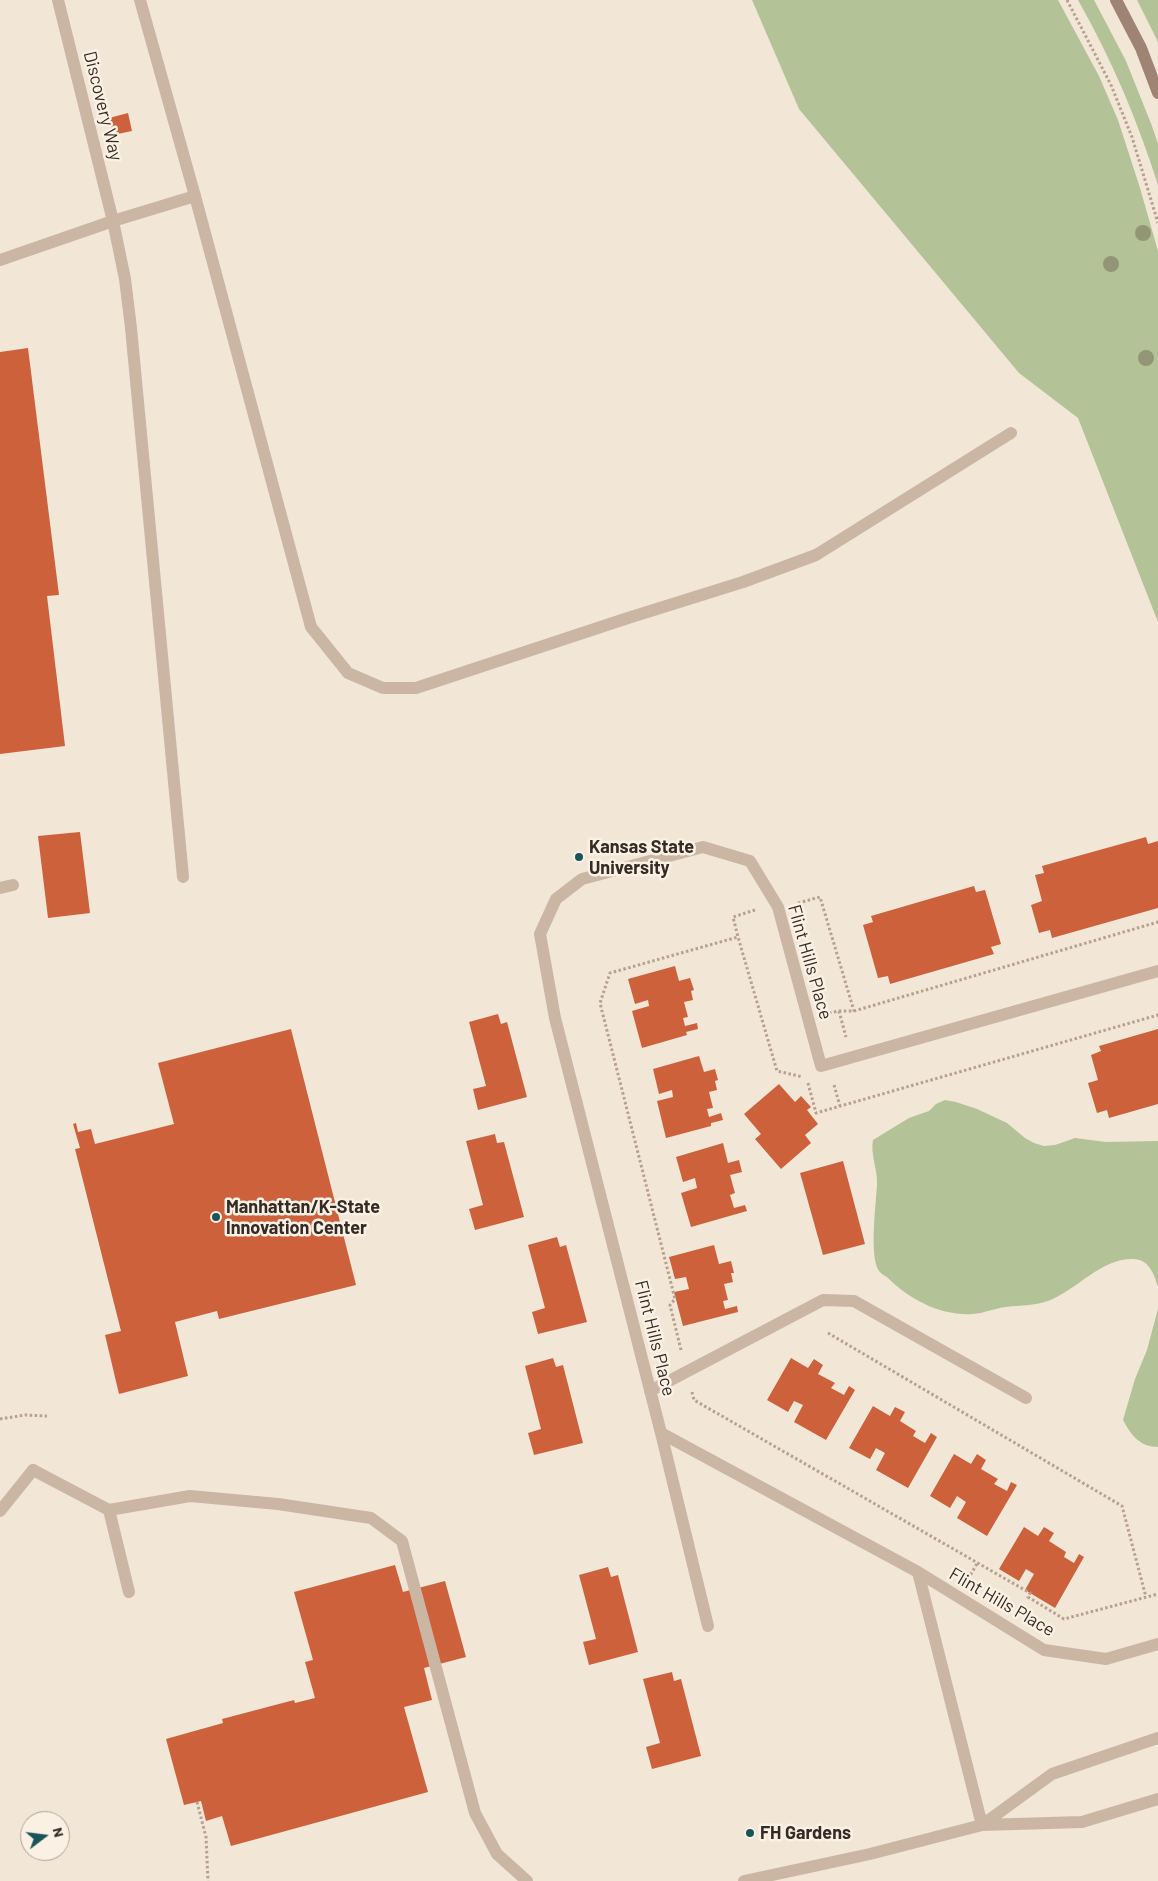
<!DOCTYPE html>
<style>
body{margin:0}
#map{position:relative;width:1158px;height:1881px;overflow:hidden;background:#f2e6d7;font-family:Barlow,sans-serif}
canvas{display:block}
.north{position:absolute;left:20px;top:1811px;width:50px;height:50px;box-sizing:border-box;background:#faf0e4;border:1px solid #aba198;border-radius:50%;rotate:75deg;font-size:14px;font-weight:700;line-height:20px;text-align:center;color:#352b25}
.north::after{content:'';display:block;margin:auto;width:18px;height:22px;background:#195459;clip-path:polygon(50% 0,100% 100%,50% 72%,0 100%)}
</style>
<div id="map">
<canvas width="1158" height="1881"></canvas>
<div class="north">N</div>
</div>
<script>
const ctx = document.querySelector('canvas').getContext('2d');
ctx.lineJoin = 'round';
function paint(path, color) {
  ctx.fillStyle = color;
  ctx.fill(path, 'evenodd');
}
function strokePath(path, color, width, dash) {
  ctx.strokeStyle = color;
  ctx.lineWidth = width;
  ctx.lineCap = dash ? 'butt' : 'round';
  ctx.setLineDash(dash || []);
  ctx.stroke(path);
}
function drawText(font, color, halo, rows, align = 'center') {
  ctx.font = font + ' Barlow,sans-serif';
  ctx.lineWidth = 5;
  ctx.setLineDash([]);
  ctx.textBaseline = 'middle';
  ctx.strokeStyle = halo;
  ctx.fillStyle = color;
  for (const [text, x, y, turn = 0] of rows) {
    ctx.save();
    ctx.translate(x, y);
    ctx.rotate((+turn || 0) * Math.PI / 180);
    ctx.textAlign = isNaN(turn) ? turn : align;
    if (halo) ctx.strokeText(text, 0, 0);
    ctx.fillText(text, 0, 0);
    ctx.restore();
  }
}
const green = new Path2D(`
 M752 0H1058L1099 76 1118 120 1140 188 1158 251V622L1078 418 1019 373 799 109Z
 M1078 0H1094L1126 61 1152 126 1158 144V185C1137 119 1112 60 1078 0Z
 M1137 0H1158V43L1157 40Z
 M945 1100 956 1102 977 1109 1007 1123 1025 1138 1034 1143 1044 1146 1055 1145 1075 1138 1106 1142 1158 1141V1287C1154 1273 1148 1258 1132 1259 1100 1259 1077 1290 1048 1301 1034 1306 1020 1305 1006 1307 995 1308 985 1313 973 1314 941 1316 910 1300 888 1278 886 1276 881 1274 879 1271 869 1257 876 1203 877 1185 878 1169 870 1155 873 1140L909 1118 929 1111 936 1104Z
 M1158 1309V1447C1140 1447 1131 1435 1123 1420L1135 1379 1147 1350Z`);
const building = new Path2D(`
 M128 113 132 131 113 135 109 118Z
 M28 348 59 595 47 596 65 746 0 754V352Z
 M80 832 90 913 48 918 38 836Z
 M1146 837 1148 844 1158 841V908L1052 938 1050 930 1039 933 1031 905 1042 901 1035 875 1044 873 1042 866Z
 M974 886 976 892 985 890 1001 944 991 947 994 954 890 984 888 976 878 978 863 925 873 922 871 916Z
 M675 966 679 981 690 978 694 990 691 991 693 1000 684 1002 688 1017 683 1018 685 1026 697 1023 698 1029 686 1032 687 1035 642 1048 632 1011 649 1006 648 1000 635 1004 628 979Z
 M498 1014 501 1024 507 1022 527 1097 478 1110 473 1089 486 1086 469 1022Z
 M291 1029 356 1285 219 1319 217 1311 175 1322 188 1376 119 1394 105 1335 121 1331 75 1149 80 1148 73 1124 76 1123 78 1132 91 1129 95 1144 174 1124 158 1063Z
 M1158 1029V1104L1109 1118 1107 1110 1097 1113 1088 1083 1098 1080 1091 1055 1101 1051 1099 1046Z
 M699 1056 704 1072 715 1069 718 1080 715 1081 717 1090 709 1092 713 1108 707 1109 709 1117 721 1113 723 1120 711 1123V1126L666 1138 657 1101 673 1097 672 1090 659 1094 653 1069Z
 M779 1084 795 1102 801 1096 811 1107 807 1110 818 1124 805 1135 811 1143 781 1169 755 1139 761 1134 744 1114Z
 M495 1134 497 1143 504 1142 524 1217 475 1230 469 1209 483 1205 466 1141Z
 M723 1143 728 1163 739 1160 742 1172 730 1175 735 1193 730 1195 734 1208 745 1205 747 1211 691 1227 681 1193 697 1188 695 1178 683 1182 676 1157Z
 M843 1161 865 1244 823 1255 800 1173Z
 M557 1237 560 1247 566 1245 587 1322 538 1334 532 1312 545 1308 528 1245Z
 M714 1245 719 1264 731 1261 734 1273H731L733 1282 724 1284 728 1300 723 1301 725 1309 737 1306 738 1312 683 1326 674 1292 689 1289 686 1277 675 1279 669 1257Z
 M553 1358 556 1367 563 1365 583 1443 534 1455 528 1433 541 1429 525 1366Z
 M791 1358 808 1368 814 1359 823 1365 818 1374 835 1383 831 1388 844 1395 849 1386 855 1390 826 1440 794 1422 803 1405 794 1401 788 1412 767 1400Z
 M873 1406 890 1416 895 1407 905 1412 900 1421 916 1431 913 1436 925 1443 931 1433 937 1437 908 1488 876 1470 885 1453 876 1448 870 1459 849 1448Z
 M954 1454 971 1464 977 1454 986 1460 981 1469 998 1479 994 1484 1007 1491 1011 1482 1017 1485 987 1536 957 1518 966 1502 957 1496 950 1508 930 1496Z
 M1024 1527 1038 1536 1044 1527 1054 1533 1049 1541 1066 1552 1064 1557 1074 1563 1079 1554 1084 1557 1055 1608 1025 1590 1034 1574 1026 1569 1019 1581 999 1569Z
 M395 1565 403 1592 445 1581 466 1657 424 1668 432 1700 404 1707 428 1792 231 1846 222 1816 206 1821 201 1801 184 1805 166 1739 223 1723 222 1719 294 1700 295 1703 315 1698 305 1662 313 1660 294 1592Z
 M608 1567 611 1577 618 1575 638 1652 589 1665 583 1642 596 1639 579 1575Z
 M672 1672 674 1681 681 1679 701 1756 652 1769 646 1747 660 1743 643 1679Z`);
const path = new Path2D(`
 M1067 0 1111 85 1132 137 1158 223
 M798 903 820 897 854 1011
 M755 910 733 917 738 937 777 1071 803 1077
 M839 1011 846 1037
 M829 1013 839 1011H854L1158 922
 M808 1083 816 1113 1158 1015
 M834 1085 840 1106
 M828 1333 1122 1506 1146 1597
 M681 1350 670 1305 675 1299 600 1003 610 973 738 937
 M692 1392 694 1400 1030 1593 1028 1597 1064 1619 1158 1594
 M0 1419 25 1415 47 1416
 M968 1579 978 1562
 M197 1802 206 1837 208 1881`);
const service = new Path2D(`
 M113 221 125 279 131 328 183 877
 M0 260 113 221 195 196 311 627 348 673 383 688H416L628 618 743 582 816 555 1011 433
 M0 888 13 885
 M650 1391 823 1300 854 1301 1026 1398
 M33 1470 109 1510 190 1496 278 1504 371 1518 402 1541 475 1813 497 1854 527 1881
 M109 1510 129 1592`);
const minor = new Path2D(`
 M58 0 113 221
 M140 0 195 196
 M661 1433 918 1572 1044 1650 1106 1659 1158 1644
 M0 1511 33 1470
 M918 1572 982 1825
 M708 1626 661 1433 555 1018 540 934 556 899 582 879 703 847 750 861 778 907 821 1066 1158 971`);
const tertiary = new Path2D(`
 M982 1825 1052 1774 1158 1738
 M744 1881 870 1854 982 1825 1082 1822 1158 1799`);
const secondary = new Path2D(`
 M1116 0 1141 48 1158 93`);
const trees = [
 [1143,233],
 [1111,264],
 [1146,358]
];
const markers = [
 [579,857,5,"#195459"],
 [216,1217,5,"#195459"],
 [750,1833,5,"#195459"]
];
const streetNames = [
 ["Discovery Way",103,106,76],
 ["Flint Hills Place",810,962,74],
 ["Flint Hills Place",655,1338,76],
 ["Flint Hills Place",1002,1602,30]
];
const poiNames = [
 ["Kansas State",589,847],
 ["University",589,868],
 ["Manhattan/K-State",226,1207],
 ["Innovation Center",226,1228],
 ["FH Gardens",760,1833]
];
paint(green, '#b3c297');
paint(building, '#cd613b');
strokePath(path, '#b7a08d', 3, [2.5, 2.5]);
strokePath(service, '#cbb6a3', 12);
strokePath(minor, '#cbb6a3', 12);
strokePath(tertiary, '#cbb6a3', 12);
strokePath(secondary, '#9f8474', 12);
ctx.fillStyle = '#929677';
for (const [x, y] of trees) {
  ctx.beginPath();
  ctx.arc(x, y, 8, 0, 2 * Math.PI);
  ctx.fill();
}
for (const [x, y, r, color] of markers) {
  const dot = new Path2D();
  dot.arc(x, y, r, 0, 2 * Math.PI);
  ctx.fillStyle = color;
  ctx.fill(dot);
  strokePath(dot, '#faf0e4', 2);
}
drawText('18px', '#352b25', '#faf0e4', streetNames);
drawText('bold 18px', '#352b25', '#faf0e4', poiNames, 'left');
</script>
